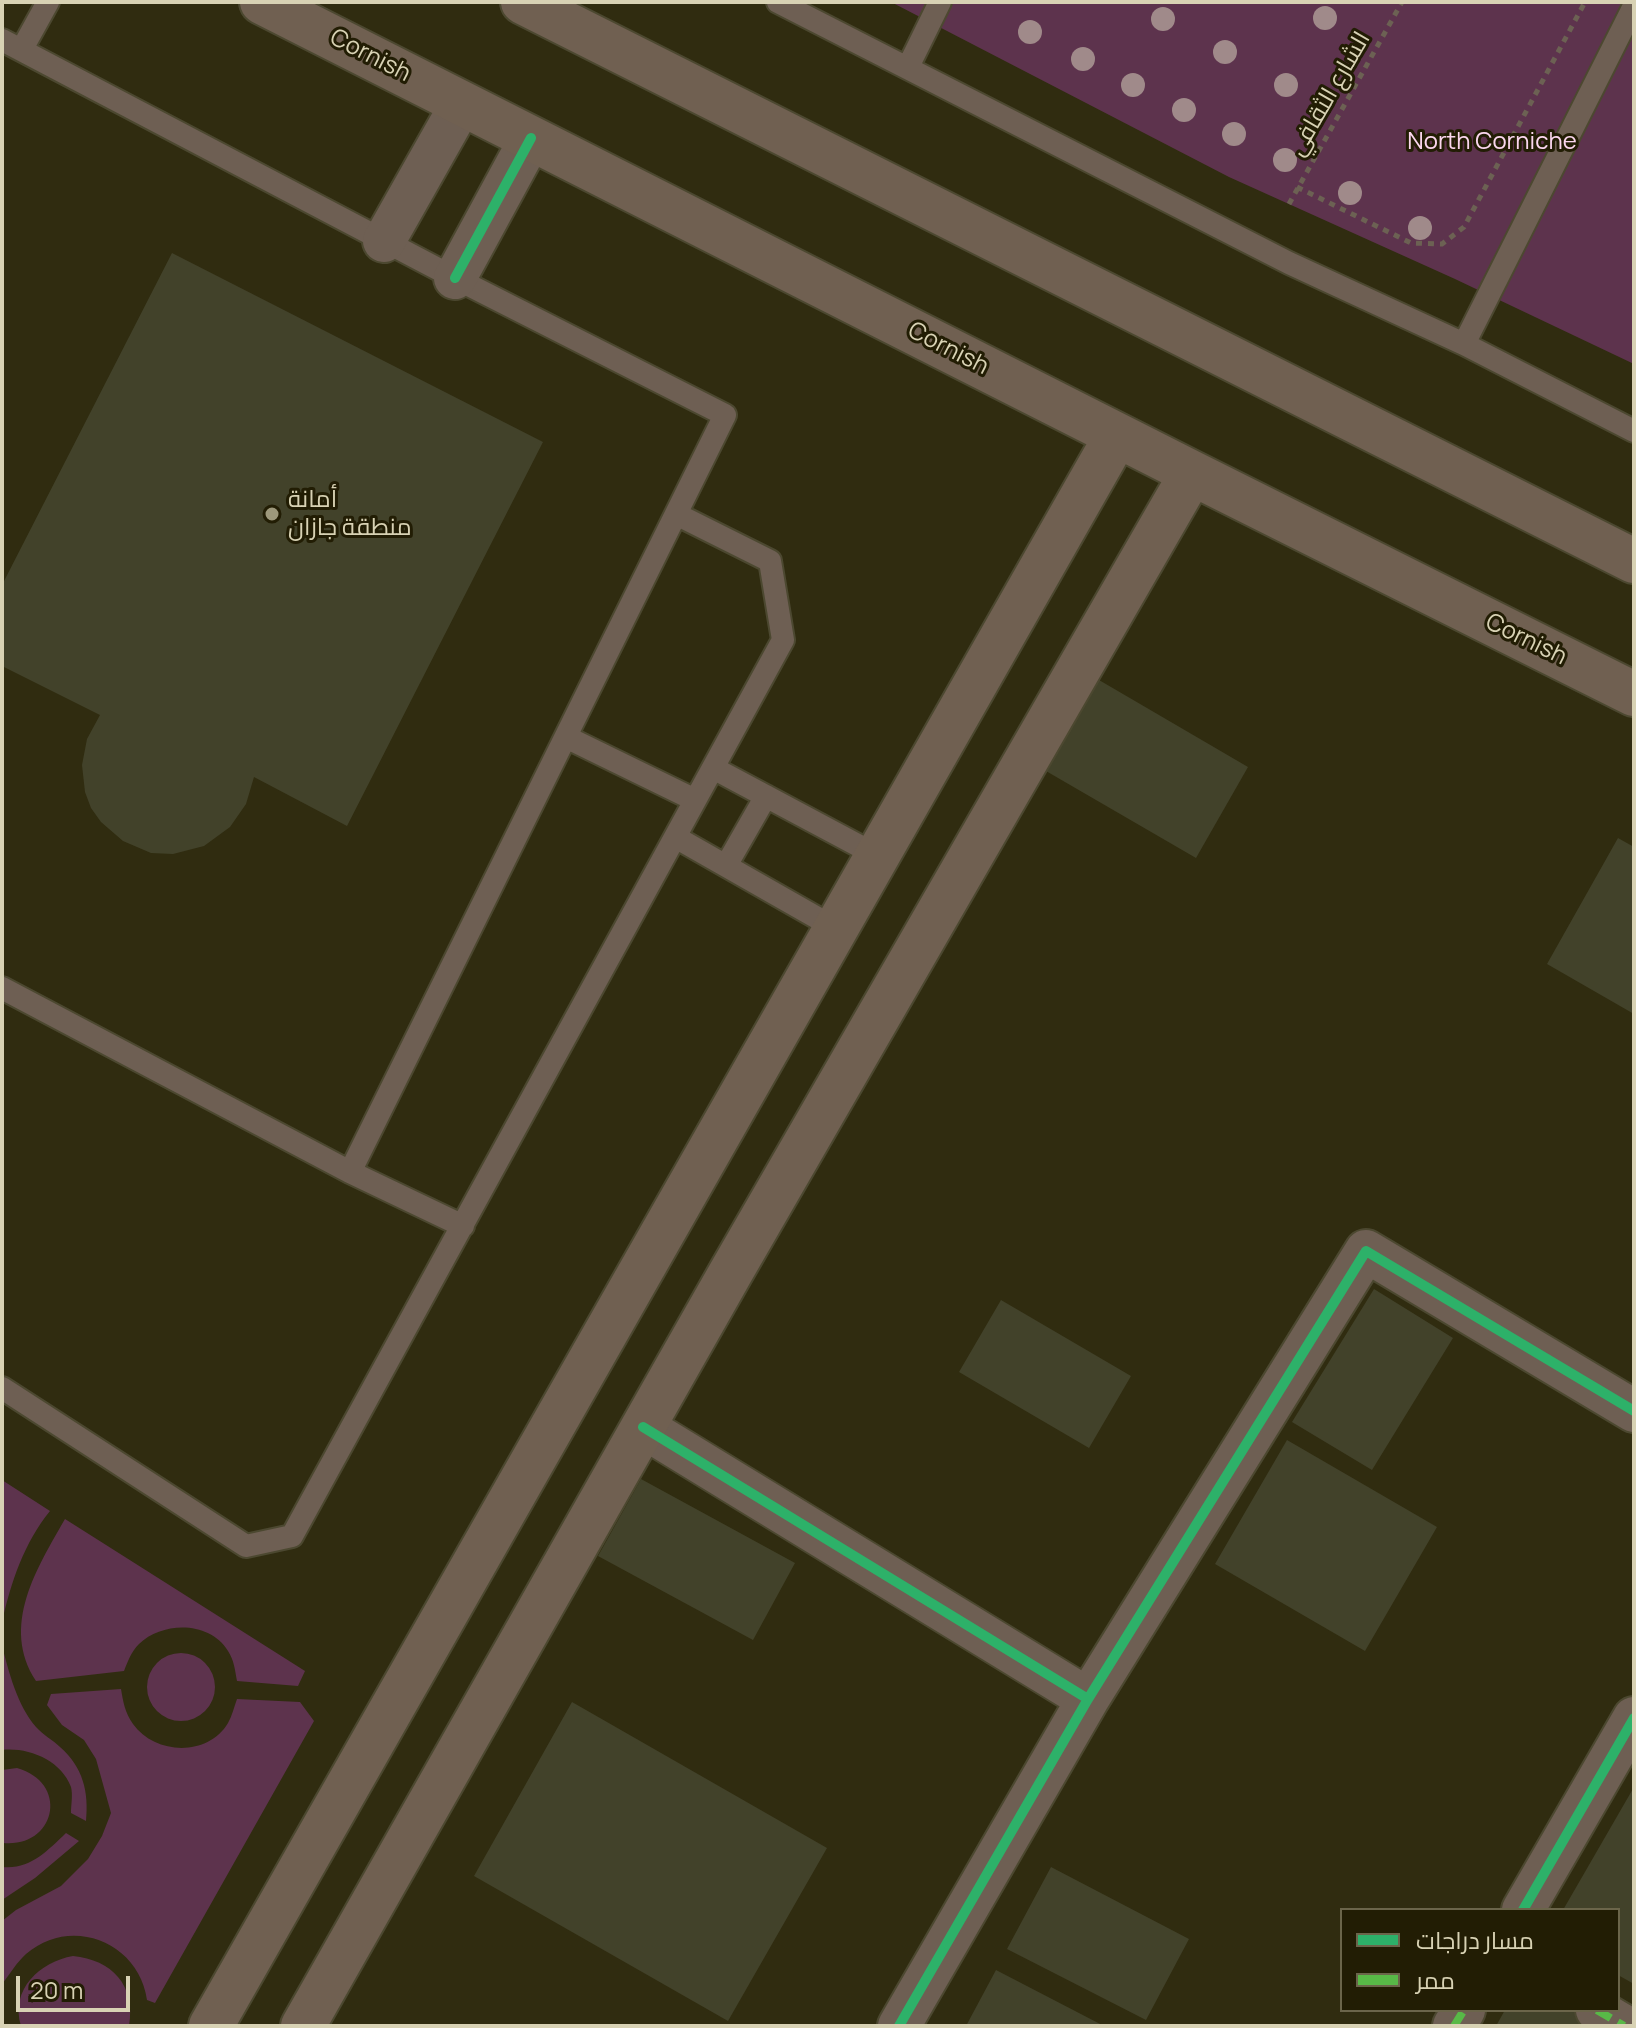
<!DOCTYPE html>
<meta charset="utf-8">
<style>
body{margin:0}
#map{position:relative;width:1636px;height:2028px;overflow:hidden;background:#302c10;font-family:Manrope,Cairo,sans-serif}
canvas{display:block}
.frame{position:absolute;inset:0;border:4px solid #d8d2b4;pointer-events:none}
.legend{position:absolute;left:1340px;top:1908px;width:280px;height:104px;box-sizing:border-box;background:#221d04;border:2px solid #6b654a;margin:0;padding:10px 14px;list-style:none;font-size:24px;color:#d8d2b4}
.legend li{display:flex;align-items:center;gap:16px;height:40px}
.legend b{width:40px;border:2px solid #6b654a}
.scale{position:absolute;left:16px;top:1976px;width:114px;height:36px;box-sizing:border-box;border:4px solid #d8d2b4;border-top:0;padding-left:10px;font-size:24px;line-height:28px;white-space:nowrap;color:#d8d2b4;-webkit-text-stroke:6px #221d04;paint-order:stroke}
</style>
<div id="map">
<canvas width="1636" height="2028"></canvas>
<div class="frame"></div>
<ul class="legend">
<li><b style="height:10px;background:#2db169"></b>مسار دراجات</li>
<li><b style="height:10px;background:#58b947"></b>ممر</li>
</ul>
<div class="scale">20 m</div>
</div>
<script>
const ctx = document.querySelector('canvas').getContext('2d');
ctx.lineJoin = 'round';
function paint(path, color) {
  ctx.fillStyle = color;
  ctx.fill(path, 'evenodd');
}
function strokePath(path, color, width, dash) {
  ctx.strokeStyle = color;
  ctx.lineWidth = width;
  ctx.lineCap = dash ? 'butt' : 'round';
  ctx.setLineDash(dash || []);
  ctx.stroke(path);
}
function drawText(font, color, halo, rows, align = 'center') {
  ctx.font = font + ' Manrope,Cairo,sans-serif';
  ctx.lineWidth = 6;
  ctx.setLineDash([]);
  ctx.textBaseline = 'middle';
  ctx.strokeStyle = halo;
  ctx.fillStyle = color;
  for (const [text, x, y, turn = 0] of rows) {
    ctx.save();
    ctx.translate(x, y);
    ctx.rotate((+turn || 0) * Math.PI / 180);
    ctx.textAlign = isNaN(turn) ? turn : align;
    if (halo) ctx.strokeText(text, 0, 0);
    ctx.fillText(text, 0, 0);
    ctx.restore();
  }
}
const green = new Path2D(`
 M891 2H1634V364L1455 279 1229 177Z
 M2 1480 50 1511C24 1543 11 1582 2 1622Z
 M65 1519 305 1671 298 1686 237 1681C235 1670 234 1660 228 1651 210 1621 163 1621 139 1644 131 1652 128 1661 124 1671L36 1681C0 1626 37 1568 65 1519Z
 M2 1646C9 1672 17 1705 36 1727 43 1735 53 1740 60 1747 83 1767 89 1792 86 1821L71 1813C71 1805 73 1795 71 1787 61 1760 28 1747 2 1750Z
 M147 1687a34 34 0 1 1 68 0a34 34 0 1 1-68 0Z
 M121 1689C123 1701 125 1713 133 1724 155 1755 208 1757 228 1723 232 1716 234 1707 237 1699L300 1702 314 1721 155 2003 147 2000C139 1942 71 1915 26 1954 17 1962 10 1974 2 1984V1921L16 1910 61 1886 88 1859 102 1836 111 1813 96 1759 84 1740 62 1725 47 1705 51 1694Z
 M17 1768C70 1783 56 1848 3 1843L2 1770Z
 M66 1833 79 1841 35 1878 2 1900V1867C30 1870 47 1851 66 1833Z
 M73 1956C112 1960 136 1985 129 2026H21C10 1989 40 1962 73 1956Z`);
const building = new Path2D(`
 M172 253 543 442 347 826 254 777 246 804 230 827 204 846 173 854 151 853 123 841 101 822 91 808 85 792 82 765 87 739 100 715 2 666V585Z
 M1099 680 1248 767 1196 858 1046 771Z
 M1618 838 1634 847V1014L1547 964Z
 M1374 1289 1453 1338 1372 1470 1292 1422Z
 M1001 1300 1131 1376 1089 1448 959 1372Z
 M1287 1440 1437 1527 1365 1651 1215 1564Z
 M641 1479 795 1563 753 1640 598 1556Z
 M572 1702 827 1848 728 2021 474 1876Z
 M1634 1787V1984L1618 1975V1910H1563Z
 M1051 1867 1189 1939 1146 2020 1007 1949Z
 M996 1970 1104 2026H966Z
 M1505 2010H1572L1600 2026H1496Z`);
const path = new Path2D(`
 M1297 187 1411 243 1442 244 1464 227 1585 2
 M1289 204 1402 2`);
const service = new Path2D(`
 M778 2 1289 263 1464 344 1634 431
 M2 40 455 278 725 415 350 1172 2 988
 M22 49 48 2
 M908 67 940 2
 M1464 344 1634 6
 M566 737 695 800
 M715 769 878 856
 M677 838 835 928
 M727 864 766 796
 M350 1172 463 1226
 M2 1388 246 1546 292 1536 783 640 770 561 676 514`);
const minor = new Path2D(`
 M384 241 462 103
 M455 278 531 138
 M643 1427 1088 1699
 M1523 1910 1634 1718
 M1597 2010 1624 2026
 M899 2026 1088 1699 1366 1251 1634 1411
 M1454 2026 1464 2010`);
const secondary = new Path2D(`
 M262 2 1192 473 1634 694
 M523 2 1634 561
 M211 2026 1117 435
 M303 2026 731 1272 1192 473`);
const quiet = new Path2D(`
 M1597 2010 1624 2026
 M1454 2026 1464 2010`);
const cycleway = new Path2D(`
 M455 278 531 138
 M643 1427 1088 1699
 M1523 1910 1634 1718
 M899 2026 1088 1699 1366 1251 1634 1411`);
const trees = [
 [1325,18],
 [1163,19],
 [1030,32],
 [1225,52],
 [1083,59],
 [1133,85],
 [1286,85],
 [1184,110],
 [1234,134],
 [1285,160],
 [1350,193],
 [1420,228]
];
const markers = [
 [272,514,8,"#9d987b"]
];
const streetNames = [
 ["Cornish",370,56,27],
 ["الشارع الثقافي",1330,94,-60],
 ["Cornish",948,349,27],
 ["Cornish",1526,640,26]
];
const parkNames = [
 ["North Corniche",1492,142]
];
const poiNames = [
 ["أمانة",288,500],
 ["منطقة جازان",288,528]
];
paint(green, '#5d334d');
paint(building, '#42422a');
strokePath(service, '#4c4830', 26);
strokePath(minor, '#4c4830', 46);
strokePath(secondary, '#4c4830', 48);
strokePath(path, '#6c6153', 5, [6, 6]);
strokePath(service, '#6e5f53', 22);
strokePath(minor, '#6e5f53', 42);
strokePath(secondary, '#706051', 44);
strokePath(quiet, '#58b947', 8, [16, 8]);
strokePath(cycleway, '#2db169', 10);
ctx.fillStyle = '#a08a8a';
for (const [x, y] of trees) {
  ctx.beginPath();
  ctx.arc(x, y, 12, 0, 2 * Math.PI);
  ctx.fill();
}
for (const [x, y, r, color] of markers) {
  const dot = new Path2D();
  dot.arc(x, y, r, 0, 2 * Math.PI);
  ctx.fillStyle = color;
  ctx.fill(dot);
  strokePath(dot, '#221d04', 3);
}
drawText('24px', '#d8d2b4', '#221d04', streetNames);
drawText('24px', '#fbd6ee', '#221d04', parkNames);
drawText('24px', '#d8d2b4', '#221d04', poiNames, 'left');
</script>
